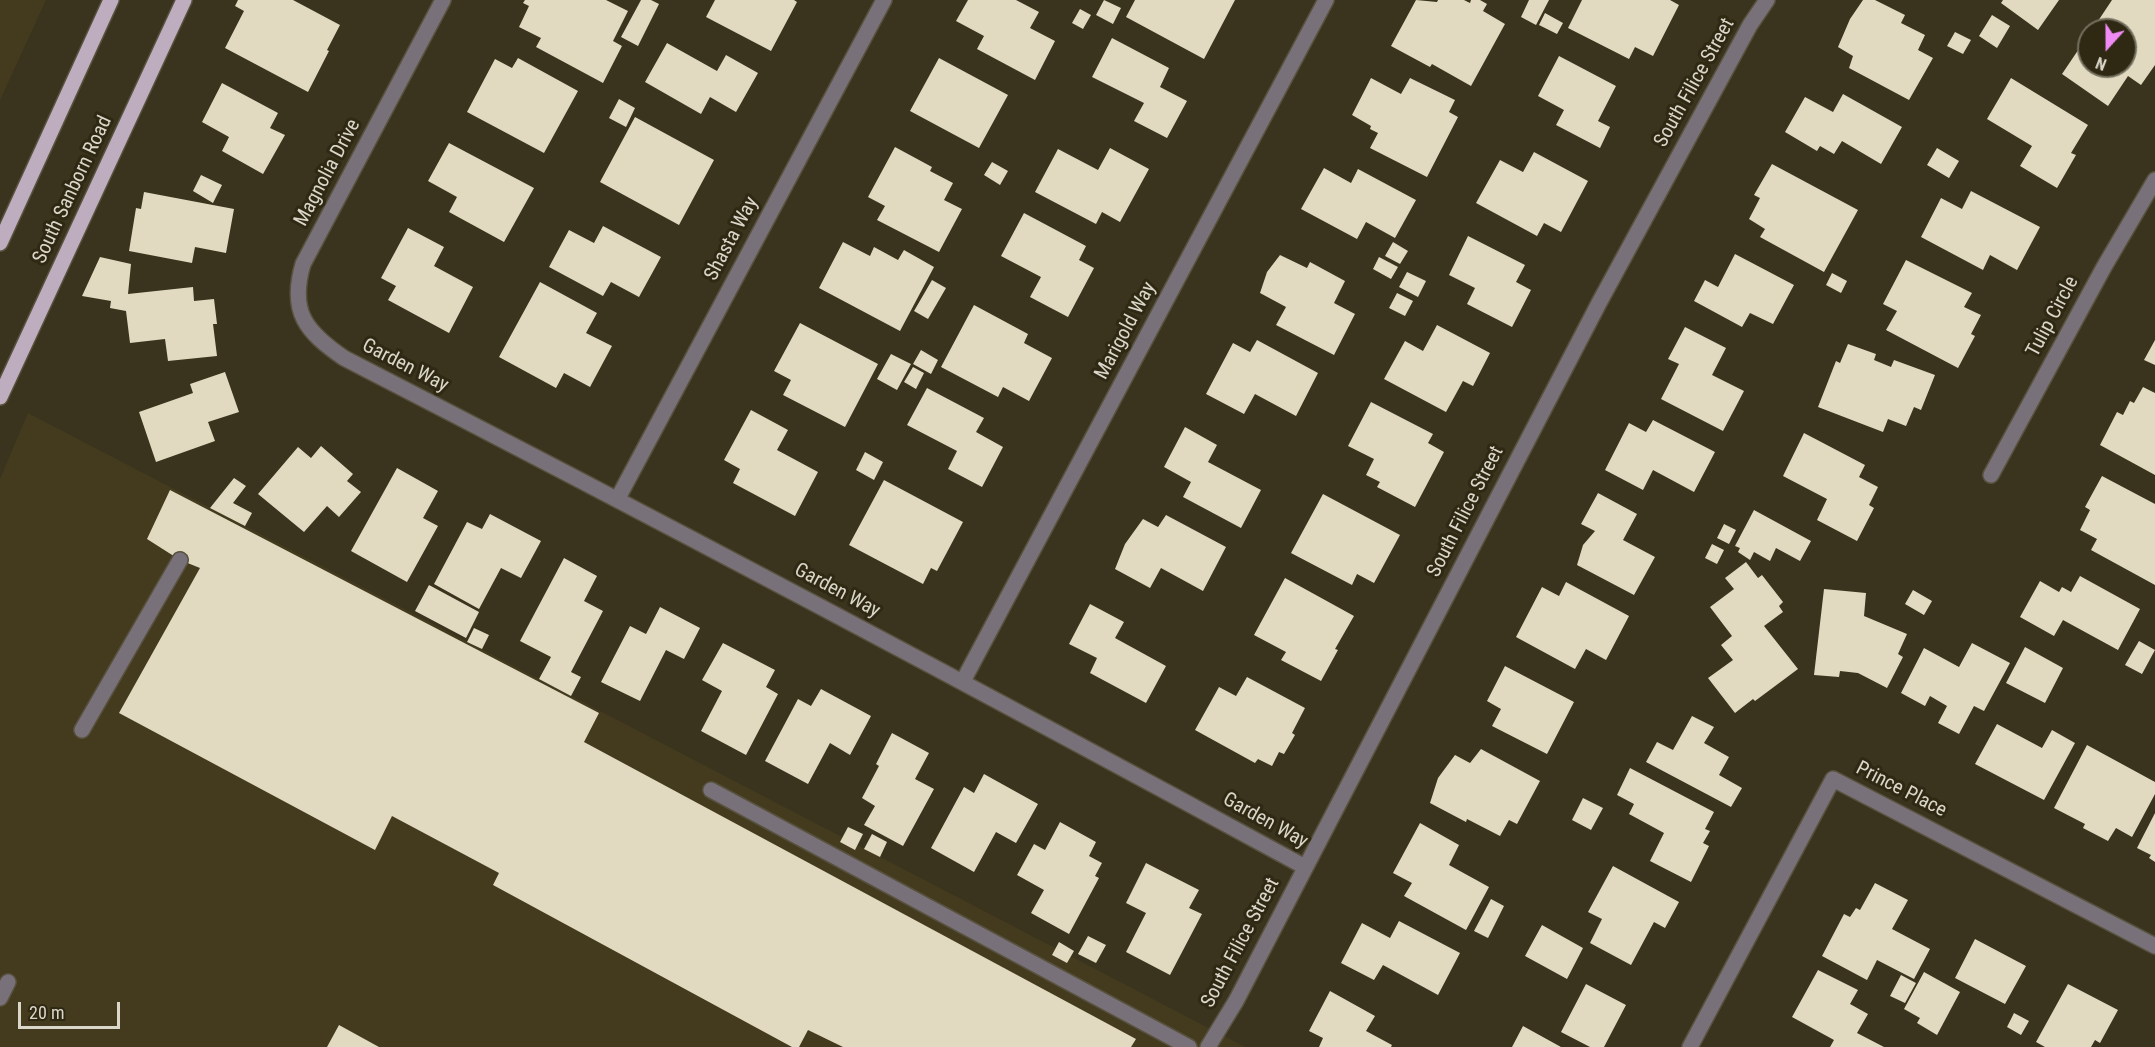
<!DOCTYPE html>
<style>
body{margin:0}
#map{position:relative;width:2155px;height:1047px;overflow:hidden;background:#3a341e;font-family:"Roboto Condensed",sans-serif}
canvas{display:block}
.north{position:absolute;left:2077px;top:18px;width:60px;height:60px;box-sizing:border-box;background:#2f2914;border:2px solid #736f5d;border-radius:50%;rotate:201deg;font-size:16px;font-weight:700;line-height:24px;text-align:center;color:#dad7ca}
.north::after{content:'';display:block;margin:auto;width:21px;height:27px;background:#f08bf6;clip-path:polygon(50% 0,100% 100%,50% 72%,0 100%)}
.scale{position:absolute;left:18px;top:1002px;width:102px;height:27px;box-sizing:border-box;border:3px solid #dad7ca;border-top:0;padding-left:8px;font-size:18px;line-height:21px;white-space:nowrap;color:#dad7ca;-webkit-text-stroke:4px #2f2914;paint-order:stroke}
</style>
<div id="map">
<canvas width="2155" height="1047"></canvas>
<div class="north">N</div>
<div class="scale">20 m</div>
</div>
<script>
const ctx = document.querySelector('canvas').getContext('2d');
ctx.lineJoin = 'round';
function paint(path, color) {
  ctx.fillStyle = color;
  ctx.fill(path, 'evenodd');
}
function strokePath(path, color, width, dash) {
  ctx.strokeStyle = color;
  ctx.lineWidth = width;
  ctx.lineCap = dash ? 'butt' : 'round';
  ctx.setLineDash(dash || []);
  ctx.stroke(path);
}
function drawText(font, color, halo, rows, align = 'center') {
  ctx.font = font + ' "Roboto Condensed",sans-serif';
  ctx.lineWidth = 6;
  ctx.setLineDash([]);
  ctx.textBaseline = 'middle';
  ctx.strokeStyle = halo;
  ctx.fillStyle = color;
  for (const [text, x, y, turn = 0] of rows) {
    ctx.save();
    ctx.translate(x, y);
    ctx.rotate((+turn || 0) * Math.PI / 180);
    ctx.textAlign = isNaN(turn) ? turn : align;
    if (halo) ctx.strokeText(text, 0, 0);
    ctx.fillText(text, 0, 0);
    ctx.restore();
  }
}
const built = new Path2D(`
 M0 0H46L0 100Z
 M28 413 1245 1047H0V479Z`);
const building = new Path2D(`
 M238 0H293L340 25 327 50 329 51 308 92 225 48 244 11 235 6Z
 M525 0H606L628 11 613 41 622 46 603 83 536 47 541 38 519 27 529 6 523 3Z
 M641 0H651L659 4 638 46 621 37Z
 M715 0H794L797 2 771 51 706 17Z
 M968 0H1016L1039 12 1030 28 1055 41 1035 80 977 49 984 36 956 21Z
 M1104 0 1121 8 1113 24 1096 15Z
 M1135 0H1235L1204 59 1126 17Z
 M1416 0 1437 2 1438 0H1464L1470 3 1471 0H1480L1487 4 1483 11 1505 24 1471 86 1432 64 1430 67 1391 46Z
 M1529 0H1549L1536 25 1521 17Z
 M1582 0H1670L1679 5 1653 56 1635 47 1629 59 1568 28Z
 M1863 0H1875L1905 15 1901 23 1925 35 1918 50 1933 58 1909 100 1849 68 1853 56 1838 47 1850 19Z
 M2003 0H2059L2038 30 2001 3Z
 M2112 0H2155V65L2141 85 2128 76 2108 106 2062 74 2089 34V66H2125V30H2092Z
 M1080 9 1091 15 1083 29 1072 23Z
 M1545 13 1563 23 1557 34 1539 25Z
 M1992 15 2010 26 1997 48 1979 36Z
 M1955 32 1971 40 1963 54 1947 46Z
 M1112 38 1169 68 1160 87 1187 101 1167 138 1134 121 1144 103 1092 77Z
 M667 43 717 71 726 55 758 73 736 112 710 97 701 114 645 82Z
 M1559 56 1616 86 1598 121 1610 127 1600 148 1556 125 1564 110 1538 96Z
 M518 58 578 91 544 153 467 112 495 59 512 68Z
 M939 58 1008 95 979 148 910 111Z
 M1371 78 1401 94 1410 78 1455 100 1449 112 1458 117 1427 177 1370 148 1378 133 1370 129 1371 126 1352 115Z
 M2011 78 2088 125 2071 153 2076 155 2057 188 2020 166 2032 146 1987 119Z
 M222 83 278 113 270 128 285 135 263 174 222 151 229 137 202 122Z
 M1843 94 1902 127 1881 164 1842 141 1834 154 1820 146 1817 151 1785 132 1805 97 1833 112Z
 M619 99 635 108 626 127 609 118Z
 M635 117 714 160 679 225 600 182Z
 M449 143 534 188 504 242 449 212 457 197 428 181Z
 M895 147 932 167 930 171 953 183 944 200 962 209 939 252 877 220 885 206 868 197Z
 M1110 148 1149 169 1120 222 1102 212 1096 224 1035 192 1058 149 1098 170Z
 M1937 148 1959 161 1949 178 1927 165Z
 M1534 152 1588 181 1561 232 1544 223 1537 236 1476 203 1500 160 1523 172Z
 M992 162 1008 171 1000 185 984 175Z
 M1772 164 1858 210 1824 272 1760 237 1765 229 1749 219 1760 198 1754 195Z
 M1324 168 1351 183 1358 169 1416 200 1395 238 1366 222 1357 239 1301 209Z
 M201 175 222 185 213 203 193 191Z
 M1971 191 2040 227 2017 270 1990 255 1983 270 1921 237 1941 198 1962 209Z
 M144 192 234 209 226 253 195 247 192 263 129 251 136 208 141 209Z
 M1024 213 1086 246 1079 260 1094 268 1068 317 1030 297 1041 277 1001 256Z
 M603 226 661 257 639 297 611 282 603 296 549 267 569 230 594 243Z
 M408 228 444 247 434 266 473 287 449 333 388 300 396 286 381 278Z
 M1468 236 1525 265 1516 282 1531 290 1512 327 1467 304 1475 288 1449 275Z
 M843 242 870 256 874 247 898 260 904 250 934 267 900 331 819 288Z
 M1393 242 1408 251 1400 264 1385 256Z
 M1735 254 1794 285 1773 324 1750 313 1742 327 1694 301 1705 280 1718 287Z
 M1280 255 1307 268 1310 262 1345 281 1334 303 1355 314 1334 355 1276 325 1286 307 1260 293 1267 272Z
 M100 257 131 264 128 294 193 287 194 301 214 299 217 324H213L217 356 168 361 165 339 130 343 126 311 110 308 111 301 82 296Z
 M1379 257 1398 267 1391 279 1373 269Z
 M1906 260 1972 293 1964 307 1981 315 1971 334 1975 336 1958 368 1886 330 1897 311 1883 304Z
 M1407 272 1426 281 1418 297 1399 287Z
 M1832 273 1847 281 1841 293 1826 285Z
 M932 280 946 288 928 319 914 311Z
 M540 282 597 313 586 333 612 346 590 387 564 373 556 388 499 357Z
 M1397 293 1413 301 1405 316 1389 308Z
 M974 305 1028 334 1024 343 1052 358 1029 401 1003 387 998 397 941 367Z
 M800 323 878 364 845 427 783 395 791 380 774 371Z
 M1437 325 1490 353 1473 386 1463 381 1446 412 1384 379 1405 341 1423 351Z
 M1685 327 1726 348 1712 375 1744 391 1723 431 1661 399 1679 364 1668 359Z
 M1257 340 1318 373 1296 416 1255 394 1244 414 1206 394 1233 343 1250 352Z
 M2155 340V365L2144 360Z
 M1848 344 1876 354 1874 360 1891 367 1894 360 1935 375 1921 410 1914 407 1906 426 1888 419 1883 432 1818 407 1836 361 1840 363Z
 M921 350 938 360 931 374 913 364Z
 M891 354 911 364 897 390 877 379Z
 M913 367 924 373 916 389 904 382Z
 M225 372 239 412 208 422 215 441 156 462 139 412 193 393 190 384Z
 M2143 387 2155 393V475L2100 445 2117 412 2123 415 2130 401 2134 403Z
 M927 388 984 418 976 432 1003 447 982 487 948 469 957 451 907 425Z
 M1371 402 1433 434 1428 443 1444 452 1415 507 1377 487 1380 482 1366 475 1374 459 1348 446Z
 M751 410 788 430 777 450 818 472 795 516 733 483 740 469 724 460Z
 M1653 420 1715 452 1694 492 1653 470 1643 490 1605 470 1629 423 1646 432Z
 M1185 427 1217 445 1208 462 1261 490 1241 528 1183 497 1191 482 1164 467Z
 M1804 433 1865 465 1859 477 1878 487 1869 505 1874 508 1857 541 1817 520 1827 499 1783 476Z
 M321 446 353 474 347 481 361 492 339 517 327 506 304 532 258 494 298 447 311 458Z
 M865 452 883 462 874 480 856 470Z
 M397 468 438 491 423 518 438 526 407 582 351 551Z
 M2102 476 2155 504V585L2091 550 2097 539 2080 530 2090 510 2085 507Z
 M234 478 246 486 233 503 252 513 245 526 210 508Z
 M884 480 963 522 937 571 931 568 923 584 849 545Z
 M170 490 599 713 584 742 1136 1039 1131 1047H843L808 1030 799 1047H792L493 885 499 873 392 816 375 850 119 713 200 568 180 560 147 539Z
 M1598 493 1637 514 1623 540 1655 557 1634 595 1577 565 1583 545 1595 531 1581 524Z
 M1323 494 1400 535 1374 583 1357 574 1352 585 1291 553Z
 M1754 510 1811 541 1800 561 1776 548 1770 561 1754 552 1750 560 1738 552 1740 548 1735 546Z
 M490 514 541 541 521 578 501 568 479 609 434 584 467 522 482 529Z
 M1166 515 1226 547 1203 591 1161 568 1150 588 1115 569 1125 544 1143 519 1158 527Z
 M1724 524 1736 530 1729 544 1717 538Z
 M1712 544 1724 550 1717 564 1705 558Z
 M564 558 597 576 584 601 603 611 571 672 581 677 571 696 539 679 551 657 520 641Z
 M1746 562 1758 578 1762 575 1783 602 1779 606 1783 612 1764 626 1798 669 1755 701 1753 699 1735 713 1708 678 1733 660 1721 645 1732 636 1710 607 1734 589 1725 578Z
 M2080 576 2140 609 2118 650 2063 620 2054 636 2020 617 2040 581 2059 592 2062 587 2071 592Z
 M1285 578 1354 616 1335 649 1338 650 1321 681 1281 660 1286 652 1254 635Z
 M1566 582 1629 616 1606 660 1586 649 1575 669 1516 637 1542 587 1559 596Z
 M429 585 479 612 466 638 415 611Z
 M1824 589 1866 593 1864 616 1907 634 1898 654 1903 657 1887 688 1858 673 1840 671 1839 677 1814 675Z
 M1913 590 1932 601 1924 615 1905 604Z
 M1090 604 1124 622 1115 638 1166 666 1146 703 1090 673 1097 658 1069 644Z
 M660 607 700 628 684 659 666 650 640 701 601 682 630 626 646 634Z
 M474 628 489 635 482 649 467 642Z
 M2139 641 2155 650 2142 674 2125 665Z
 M723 643 775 670 766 687 778 694 746 755 701 731 722 691 702 680Z
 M1972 643 2010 663 1984 711 1974 706 1959 734 1938 723 1947 706 1930 696 1925 706 1901 693 1924 648 1959 667Z
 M2025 647 2063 668 2045 703 2006 683Z
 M1505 666 1574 702 1547 754 1492 726 1501 709 1487 701Z
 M1247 677 1305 708 1292 733 1295 735 1284 754 1279 752 1272 766 1258 759 1255 763 1195 730 1219 687 1236 696Z
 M821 689 871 716 850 755 830 743 808 784 765 761 798 699 811 706Z
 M1692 716 1714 727 1704 743 1729 757 1719 775 1742 788 1731 807 1646 762 1657 742 1673 750Z
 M1997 724 2042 748 2052 730 2075 743 2044 800 1975 764Z
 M892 733 929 753 915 779 934 789 903 846 864 825 875 806 862 798 879 766 876 764Z
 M2087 745 2155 782V794L2132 837 2116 828 2108 841 2083 828 2085 824 2054 808Z
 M1481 749 1540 781 1517 824 1509 820 1500 836 1467 819 1466 822 1430 803 1438 778 1455 755 1470 763Z
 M1630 768 1714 812 1705 829 1710 831 1703 843 1709 846 1691 882 1650 861 1664 833 1629 814 1634 804 1617 795Z
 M984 774 1038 804 1016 843 996 832 974 872 931 848 964 787 974 793Z
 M1583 798 1603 808 1591 830 1572 820Z
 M2155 813V862L2149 858 2151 855 2137 848Z
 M1060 822 1096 842 1089 856 1102 863 1095 876 1099 878 1069 934 1031 913 1044 890 1017 875 1034 844 1045 850Z
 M1420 823 1459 845 1449 865 1489 887 1466 930 1404 896 1412 883 1393 873Z
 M848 827 863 834 855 850 840 842Z
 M872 834 887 842 880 857 864 849Z
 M1146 863 1199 890 1189 908 1202 914 1170 975 1126 952 1146 913 1126 903Z
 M1613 866 1679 902 1665 928 1654 922 1631 965 1590 943 1602 919 1588 912Z
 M1875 883 1908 900 1892 929 1930 949 1914 979 1877 960 1867 980 1822 956 1844 914 1850 917 1856 908 1860 910Z
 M1491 899 1504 906 1488 938 1474 931Z
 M1399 921 1460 953 1438 995 1383 965 1374 980 1341 963 1362 923 1390 938Z
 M1542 925 1583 948 1567 979 1525 956Z
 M1088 936 1106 945 1096 963 1078 954Z
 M1975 939 2026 966 2005 1004 1955 978Z
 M1059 942 1074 951 1067 963 1052 955Z
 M1818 970 1858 990 1850 1004 1868 1014 1857 1033 1884 1047H1830L1834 1040 1792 1017Z
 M1924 972 1960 992 1937 1035 1917 1023 1920 1018 1904 1009Z
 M1901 975 1916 983 1905 1003 1890 996Z
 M1586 984 1626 1005 1604 1047H1590L1561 1032Z
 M2068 984 2118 1010 2100 1043 2095 1040 2091 1047H2045L2036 1042Z
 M1330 991 1375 1016 1366 1031 1392 1045 1391 1047H1319L1323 1038 1309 1031Z
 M2014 1013 2029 1021 2021 1035 2007 1027Z
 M339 1025 379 1047H327Z
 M1523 1026 1561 1047H1512Z`);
const minor = new Path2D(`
 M443 0 303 264C289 312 306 332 344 358 667 524 987 694 1305 867
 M1991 475 2104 267 2155 180
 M618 498 884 0
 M963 681 1326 0
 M82 730 180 560
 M711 790 1189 1047
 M0 998 8 982
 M1208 1047 1236 1001 1599 303 1750 25 1767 0
 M1690 1047 1833 779 2155 946`);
const major = new Path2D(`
 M0 243 111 0
 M0 397 184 0`);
const streetNames = [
 ["South Filice Street",1695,83,-61],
 ["Magnolia Drive",328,173,-62],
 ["South Sanborn Road",73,190,-65],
 ["Shasta Way",732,239,-62],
 ["Tulip Circle",2053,317,-62],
 ["Marigold Way",1126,331,-62],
 ["Garden Way",405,366,27],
 ["South Filice Street",1466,512,-63],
 ["Garden Way",837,591,28],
 ["Prince Place",1901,790,27],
 ["Garden Way",1265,821,29],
 ["South Filice Street",1241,943,-62]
];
paint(built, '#443b1f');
paint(building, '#e1dac0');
strokePath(minor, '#57513d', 18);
strokePath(major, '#57513d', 18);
strokePath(minor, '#797179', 15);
strokePath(major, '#bdadbe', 15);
drawText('20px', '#dad7ca', '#2f2914', streetNames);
</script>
